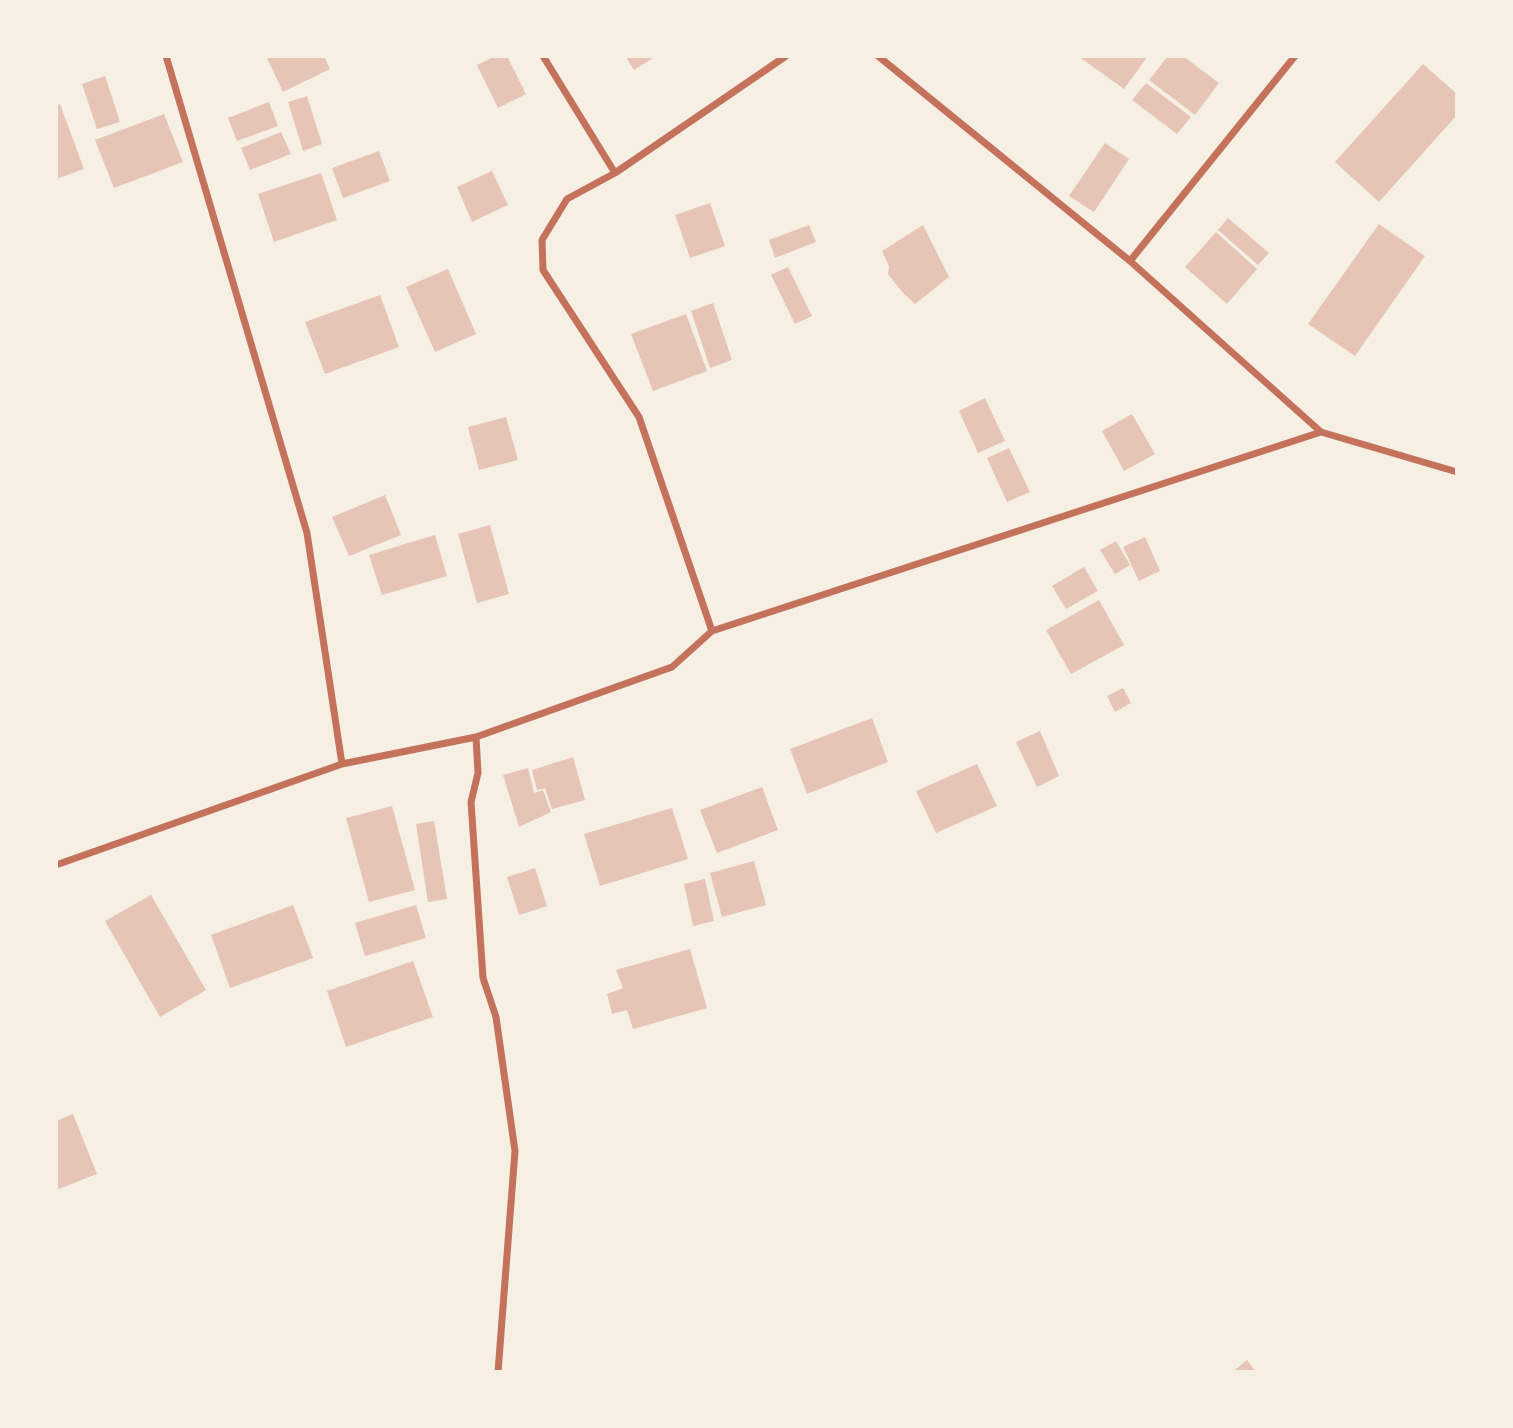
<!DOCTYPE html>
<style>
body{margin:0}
#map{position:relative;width:1513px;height:1428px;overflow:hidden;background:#f6efe4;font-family:Roboto,sans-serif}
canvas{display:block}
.frame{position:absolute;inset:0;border:58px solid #f6efe4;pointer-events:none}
</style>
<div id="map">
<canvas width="1513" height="1428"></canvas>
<div class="frame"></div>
</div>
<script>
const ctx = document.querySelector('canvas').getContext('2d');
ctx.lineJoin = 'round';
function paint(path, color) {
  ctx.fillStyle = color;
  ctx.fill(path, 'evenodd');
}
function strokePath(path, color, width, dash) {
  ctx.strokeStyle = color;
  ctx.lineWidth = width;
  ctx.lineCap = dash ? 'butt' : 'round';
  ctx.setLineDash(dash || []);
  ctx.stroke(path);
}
const building = new Path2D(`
 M266 56H324L330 69 283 92Z
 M496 56H507L526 94 498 108 477 65Z
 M625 56H656L634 70Z
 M1078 56H1148L1124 89Z
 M1168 56H1183L1219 83 1195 115 1149 80Z
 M1423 64 1457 94V115L1379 202 1335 162Z
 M105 76 120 122 97 129 82 84Z
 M1146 83 1191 117 1177 134 1132 100Z
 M307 96 322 144 303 151 288 102Z
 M269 102 278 126 237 141 228 118Z
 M60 104 84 169 56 179V106Z
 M164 114 183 162 114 188 95 140Z
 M281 132 291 154 250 170 241 148Z
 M1105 143 1129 159 1094 212 1069 196Z
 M379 151 390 181 343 198 332 168Z
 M492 171 508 205 472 222 457 187Z
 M321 173 337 220 274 242 258 194Z
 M710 203 725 246 690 258 675 215Z
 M1228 218 1269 253 1258 265 1218 230Z
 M1379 224 1425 256 1355 356 1308 324Z
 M809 225 816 242 775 258 769 240Z
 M923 225 949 277 915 304 903 293 888 274 889 266 882 251Z
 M1216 232 1257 269 1227 304 1185 267Z
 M788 267 812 316 795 324 771 275Z
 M448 269 476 334 435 352 406 287Z
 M380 295 399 347 325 374 305 322Z
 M713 303 732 360 710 368 691 311Z
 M686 314 707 371 653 391 631 334Z
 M985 398 1005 441 978 453 959 411Z
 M1132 414 1155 454 1124 471 1102 431Z
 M506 417 518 460 479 470 468 427Z
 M1009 448 1030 492 1007 502 987 458Z
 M385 495 401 535 349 556 332 517Z
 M490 525 509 594 477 603 458 534Z
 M435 535 447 576 382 595 369 555Z
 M1145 537 1160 571 1139 581 1123 547Z
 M1116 541 1130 565 1115 574 1100 550Z
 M1084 567 1098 591 1066 609 1052 586Z
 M1099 600 1124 645 1071 674 1046 630Z
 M1123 688 1131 703 1115 712 1107 696Z
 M872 718 888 762 807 794 790 749Z
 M1040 731 1059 776 1037 787 1016 742Z
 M573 757 585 800 552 809 545 788 537 790 532 770Z
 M977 764 997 806 936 833 916 791Z
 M528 768 534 793 543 790 551 812 519 827 503 775Z
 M762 787 778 830 717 853 700 810Z
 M392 806 415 890 369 902 346 818Z
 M672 808 688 859 600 886 584 834Z
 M434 821 447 899 428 902 416 824Z
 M754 861 766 905 722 917 710 873Z
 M535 868 547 906 519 915 507 877Z
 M705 879 714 921 693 926 684 884Z
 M151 895 206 990 160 1017 105 921Z
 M293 905 313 958 230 988 211 935Z
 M416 905 426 938 365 956 355 923Z
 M690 949 707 1008 633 1029 627 1010 612 1014 607 994 623 988 616 970Z
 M413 961 433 1017 346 1047 327 991Z
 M73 1114 97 1174 56 1190V1121Z
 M1247 1360 1256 1372H1232Z`);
const minor = new Path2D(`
 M166 56 307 533 342 764
 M543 56 615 173
 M878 56 1130 261 1321 432 1457 472
 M1130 261 1295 56
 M712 631 639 417 543 270 542 240 567 199 615 173 786 56
 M56 865 342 764 476 737
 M498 1372 515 1151 496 1017 483 978 471 802 478 773 476 737 672 667 712 631 1321 432`);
paint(building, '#e6c5b7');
strokePath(minor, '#c5725c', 7);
</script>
